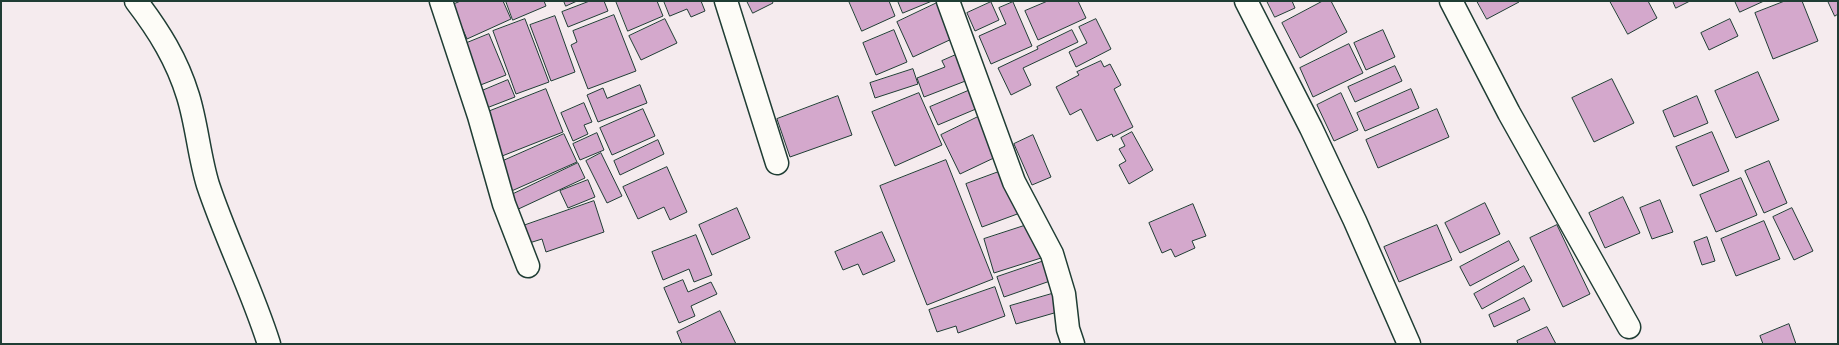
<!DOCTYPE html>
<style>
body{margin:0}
#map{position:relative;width:1839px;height:345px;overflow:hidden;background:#f5ebee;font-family:"Gochi Hand",sans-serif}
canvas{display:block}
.frame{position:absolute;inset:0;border:2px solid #1f3d34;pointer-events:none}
</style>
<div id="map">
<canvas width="1839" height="345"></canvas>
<div class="frame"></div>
</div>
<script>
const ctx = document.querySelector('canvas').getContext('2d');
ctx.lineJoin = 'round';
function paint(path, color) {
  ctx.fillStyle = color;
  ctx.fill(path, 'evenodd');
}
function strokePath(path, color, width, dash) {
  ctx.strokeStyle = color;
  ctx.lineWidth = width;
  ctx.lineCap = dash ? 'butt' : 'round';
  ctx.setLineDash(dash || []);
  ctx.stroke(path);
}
const building = new Path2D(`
 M461 1H503L511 19 467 39 452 5Z
 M506 1H544L546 6 513 20Z
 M564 1H577L566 6Z
 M590 1H604L608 11 568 27 562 12Z
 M616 1H657L663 16 628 31Z
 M664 1H701L705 11 691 17 687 9 670 16Z
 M747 1H772L773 3 753 13Z
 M849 1H889L895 16 862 31Z
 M898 1H932L903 13Z
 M1048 1H1078L1086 18 1038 40 1025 11Z
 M1267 1H1292L1295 8 1275 17Z
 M1323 1H1331L1347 32 1300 58 1282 23Z
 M1477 1H1518L1519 2 1487 19Z
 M1610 1H1648L1657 18 1628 34Z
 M1673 1H1690L1676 8Z
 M1735 1H1764L1740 12Z
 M1785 1H1802L1818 41 1773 59 1755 13Z
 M1828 1H1838V14L1835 16Z
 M939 2 956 37 913 57 897 22Z
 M991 2 999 20 975 31 967 13Z
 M1013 2 1032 46 991 64 979 36 1006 24 999 8Z
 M614 15 636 71 588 89 571 45 577 42 573 31Z
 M555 16 575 72 551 81 530 25Z
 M525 19 549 82 516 94 493 31Z
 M665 19 677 43 641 60 629 36Z
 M1096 19 1111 49 1076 67 1069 52 1087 43 1079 27Z
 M1730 19 1738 36 1709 50 1701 33Z
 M894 30 907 62 876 75 863 43Z
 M1072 30 1078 42 1023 68 1031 85 1011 95 998 68 1038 49 1037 47Z
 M1383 30 1395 57 1366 70 1354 43Z
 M489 34 506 75 478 86 462 45Z
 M1349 44 1363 73 1313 97 1300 68Z
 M958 54 968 80 924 97 917 78 945 67 942 61Z
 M1101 61 1104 67 1110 64 1121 85 1114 89 1133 127 1113 137 1112 134 1097 141 1081 109 1070 115 1056 87 1079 75 1077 72Z
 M1395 66 1402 81 1355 102 1348 87Z
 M913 69 918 84 875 98 870 83Z
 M1758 72 1779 120 1736 138 1715 91Z
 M1612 79 1634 123 1594 142 1572 98Z
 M508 80 515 97 484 109 477 93Z
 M640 85 647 103 598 122 587 95 603 88 607 98Z
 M975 88 983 106 938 125 930 107Z
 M546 89 563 132 497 158 480 115Z
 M1411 89 1419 108 1365 131 1357 113Z
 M919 93 942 145 895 166 872 112Z
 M1341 93 1358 130 1334 141 1317 105Z
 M838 96 852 135 790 157 777 119Z
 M1697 96 1708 123 1674 137 1663 111Z
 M584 103 592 122 584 125 588 134 573 141 561 113Z
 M643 109 655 136 612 155 600 128Z
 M1437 109 1449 137 1378 168 1366 140Z
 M980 116 998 156 960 174 941 135Z
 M1132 132 1153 170 1129 184 1119 165 1126 161 1119 149 1125 146 1121 138Z
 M1712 132 1729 171 1693 186 1676 147Z
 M597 133 604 150 580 160 573 144Z
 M564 134 577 162 507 193 494 165Z
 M1033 135 1051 177 1032 185 1014 144Z
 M658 140 664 154 620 175 614 161Z
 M601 153 622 196 607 203 586 161Z
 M946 160 993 279 927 305 880 186Z
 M1769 161 1787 203 1764 213 1745 171Z
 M578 163 585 178 512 212 505 198Z
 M667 167 687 212 670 220 664 207 638 219 623 187Z
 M1004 170 1020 213 982 227 966 184Z
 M1741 178 1757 215 1716 232 1700 195Z
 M588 180 595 197 568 208 560 191Z
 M1623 197 1640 233 1605 248 1589 213Z
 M1660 200 1673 232 1652 239 1640 208Z
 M594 201 604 232 546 252 542 239 526 244 520 227Z
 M1485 203 1500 234 1460 253 1445 223Z
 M1193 204 1206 236 1192 241 1195 248 1175 257 1171 249 1162 253 1149 223Z
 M737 208 750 238 712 255 699 225Z
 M1792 208 1813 251 1794 260 1773 217Z
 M1764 221 1780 259 1736 276 1721 239Z
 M1030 224 1041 258 994 273 984 239Z
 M1437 225 1452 260 1399 282 1384 247Z
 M1557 225 1590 294 1563 307 1530 238Z
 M882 232 895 261 863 275 858 264 843 270 835 252Z
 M696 235 712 275 694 282 689 269 663 280 652 252Z
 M1707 237 1715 261 1702 265 1694 242Z
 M1509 241 1519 260 1470 286 1460 267Z
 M1047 260 1053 280 1004 297 997 277Z
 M1524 266 1532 281 1482 309 1474 294Z
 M683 280 688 292 711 282 717 294 691 306 695 316 679 323 664 288Z
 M995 287 1005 316 958 333 956 326 937 332 929 310Z
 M1055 293 1061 311 1016 324 1010 306Z
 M1524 298 1530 310 1494 327 1489 315Z
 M720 311 736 344H682L677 332Z
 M1789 324 1796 344H1763L1760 336Z
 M1547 327 1556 344H1518L1517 341Z`);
const street = new Path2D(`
 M136 1C159 31 177 60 188 96 197 125 199 156 208 185 226 239 252 290 269 344
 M441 1 479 116 504 204 528 266
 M726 1 777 163
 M948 1 1014 182 1052 254 1064 294 1068 329 1073 344
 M1246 1 1311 128 1355 221 1409 344
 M1451 1 1509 113 1629 327`);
paint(building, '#d4a8cc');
strokePath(building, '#1f3d34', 1);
strokePath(street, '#1f3d34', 25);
strokePath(street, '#fdfcf7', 22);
</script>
